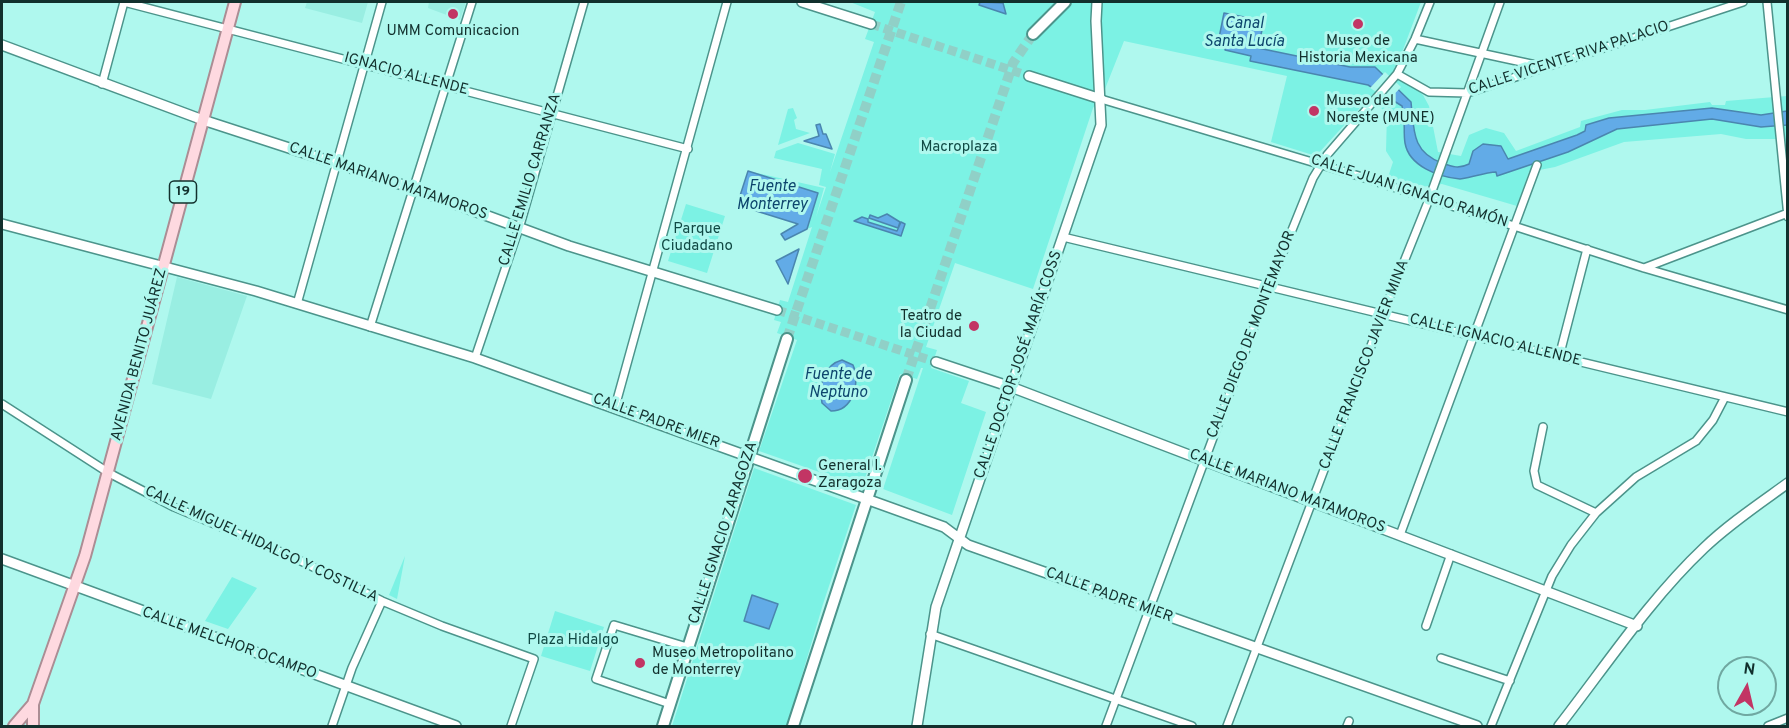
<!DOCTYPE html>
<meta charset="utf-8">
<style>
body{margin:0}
#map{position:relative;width:1789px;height:728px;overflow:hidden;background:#aff8ee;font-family:Overpass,sans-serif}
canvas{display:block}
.frame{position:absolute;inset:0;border:3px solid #12302d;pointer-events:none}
.north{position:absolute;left:1717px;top:656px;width:60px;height:60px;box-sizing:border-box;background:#aff8ee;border:2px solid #70a8a1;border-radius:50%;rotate:8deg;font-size:16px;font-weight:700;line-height:24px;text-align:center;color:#12302d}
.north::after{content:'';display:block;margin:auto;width:21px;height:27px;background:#c23564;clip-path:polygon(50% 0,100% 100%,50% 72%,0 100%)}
</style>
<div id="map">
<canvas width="1789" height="728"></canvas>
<div class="frame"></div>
<div class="north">N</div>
</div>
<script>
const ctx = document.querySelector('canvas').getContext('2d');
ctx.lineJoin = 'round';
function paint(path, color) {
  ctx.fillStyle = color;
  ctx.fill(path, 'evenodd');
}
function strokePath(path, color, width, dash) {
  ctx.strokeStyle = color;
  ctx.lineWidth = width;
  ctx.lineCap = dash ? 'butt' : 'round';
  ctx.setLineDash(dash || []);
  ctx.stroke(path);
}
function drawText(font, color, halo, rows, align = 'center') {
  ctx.font = font + ' Overpass,sans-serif';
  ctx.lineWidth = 6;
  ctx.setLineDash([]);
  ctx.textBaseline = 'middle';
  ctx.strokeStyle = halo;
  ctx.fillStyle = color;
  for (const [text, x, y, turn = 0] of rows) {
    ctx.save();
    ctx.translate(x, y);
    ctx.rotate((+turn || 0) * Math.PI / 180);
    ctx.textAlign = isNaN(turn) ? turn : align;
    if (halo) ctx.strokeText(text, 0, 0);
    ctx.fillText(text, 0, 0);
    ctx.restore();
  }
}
const built = new Path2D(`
 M307 2H368L362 23 305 8Z
 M429 2H466L460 20 428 8Z
 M177 277 247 296 211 399 152 384Z`);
const green = new Path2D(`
 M850 2H1421L1398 63 1394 68 1423 95 1429 106 1438 152 1461 156 1469 135 1486 128 1504 133 1516 151 1580 127 1581 121 1622 110H1645L1710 102 1712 105H1725L1726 101 1787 96V157L1783 139H1746L1721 134 1624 142 1555 167 1529 172 1517 206 1442 184 1421 187 1388 177 1393 162 1386 151 1387 113 1369 98 1316 156 1271 142 1287 76 1124 41 1105 89 1093 108 1033 289 955 263 926 347 937 350 931 368 969 381 961 403 986 412 952 515 883 489 923 368H921L917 379 900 374 862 487 759 451 797 340 777 333 781 322 774 320 780 300 788 302 812 227 807 229 818 193 748 171 824 188 816 217 826 187 819 185 822 169 774 158 776 151 798 143 835 154 830 172 874 42 865 39 875 12Z
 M793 108 797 118 794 120 796 129 810 133 778 145 788 109Z
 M686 204 725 216 707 273 668 261Z
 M754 468 856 505 823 604 787 726H672Z
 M405 556 397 599 389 595Z
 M232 577 257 588 228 629 205 621Z
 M555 611 604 627 590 671 541 656Z`);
const water = new Path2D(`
 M980 2 1003 3 1006 14 979 5Z
 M1224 13 1264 21 1258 48 1350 67H1375L1411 102C1414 131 1412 152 1442 163 1453 167 1459 169 1469 164L1473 151 1483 144 1501 146 1508 159 1577 135 1585 131 1586 125 1609 118 1712 108 1761 115 1787 111V125L1761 127 1712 119 1617 129 1568 152 1497 176 1496 172C1487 172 1465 179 1460 179 1438 177 1409 166 1405 143 1403 131 1406 118 1402 106L1368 85 1250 61 1251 56 1225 50 1227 40 1219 38Z
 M820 124 823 134H826L832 149 804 141 819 136 816 125Z
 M748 171 818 193 807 229 785 240 781 234 798 224 737 205Z
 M887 214 900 222 898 228 869 218 870 215 878 218Z
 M862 217 868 219V222L897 231 901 222 905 224 901 236 854 221Z
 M799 249 788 284 776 261Z
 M842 360 853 365C861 382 853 411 831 411L822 403C819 386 823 365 842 360Z
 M752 595 778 604 769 629 744 621Z`);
const pier = new Path2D(`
 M1385 72 1401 87 1389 100 1370 88Z`);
const tertiaryTunnel = new Path2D(`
 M871 24 1029 76
 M777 310 936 362`);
const secondaryTunnel = new Path2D(`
 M787 339 901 2
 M906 380 1013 63 1033 34`);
const minor = new Path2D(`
 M124 2 688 149
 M1767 2 1788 217
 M1415 39 1545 67
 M1397 74 1429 92 1467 93 1743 2
 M102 84 124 2
 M1101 99 1359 176 1644 268 1788 310
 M1063 237 1788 412
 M1644 268 1788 213
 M297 304 382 2
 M370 327 472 2
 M1559 357 1587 249
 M475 358 520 225 584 2
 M2 404 109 473 174 507 293 557 382 601 442 626 534 659 511 726
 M615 407 727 2
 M1543 427 1534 471 1537 485 1596 513
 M1400 535 1537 165
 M1426 626 1451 554
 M930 634 1192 726
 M1441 658 1510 681
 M670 704 596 679 614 625 687 647
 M332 726 352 668 382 601
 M1106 726 1269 287 1313 178 1327 155 1397 74 1415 39 1430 2
 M1227 726 1383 314 1428 202 1500 2
 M1347 726 1349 721
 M1491 726 1552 576 1571 545 1596 513 1636 477 1696 441 1713 420 1725 397
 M1768 726 1788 718`);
const tertiary = new Path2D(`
 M802 2 871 24
 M2 45 203 120 412 188 569 246 777 310
 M1029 76 1101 99
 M2 224 256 291 475 358 944 527 968 545 1477 726
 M936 362 1011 387 1637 626
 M2 559 456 726
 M917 726 936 607 1101 125 1096 21 1097 2
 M1559 726C1605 667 1649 600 1704 548 1729 524 1759 504 1788 483`);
const secondary = new Path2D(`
 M1033 34 1065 2
 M663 726 787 339
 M793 726 906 380`);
const primary = new Path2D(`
 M14 726 33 704 85 556 235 2
 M33 726V704`);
const markers = [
 [453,14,6,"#c23564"],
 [1358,24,6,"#c23564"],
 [1314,111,6,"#c23564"],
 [974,326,6,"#c23564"],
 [805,476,8,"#c23564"],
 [640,663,6,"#c23564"]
];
const shields = [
 [183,192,27]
];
const shieldNames = [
 ["19",183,192]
];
const poiNames = [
 ["UMM Comunicacion",453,32,"center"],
 ["Museo de",1358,42,"center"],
 ["Historia Mexicana",1358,59,"center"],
 ["Museo del",1326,102],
 ["Noreste (MUNE)",1326,119],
 ["Teatro de",962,317,"right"],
 ["la Ciudad",962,334,"right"],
 ["General I.",818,467],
 ["Zaragoza",818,484],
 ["Museo Metropolitano",652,654],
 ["de Monterrey",652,671]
];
const streetNames = [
 ["CALLE VICENTE RIVA PALACIO",1569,59,-18],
 ["IGNACIO ALLENDE",406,75,15],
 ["CALLE EMILIO CARRANZA",531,180,-73],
 ["CALLE MARIANO MATAMOROS",388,182,19],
 ["CALLE JUAN IGNACIO RAMÓN",1409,192,18],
 ["CALLE DIEGO DE MONTEMAYOR",1252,335,-69],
 ["CALLE IGNACIO ALLENDE",1495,341,14],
 ["AVENIDA BENITO JUÁREZ",140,355,-75],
 ["CALLE DOCTOR JOSÉ MARÍA COSS",1019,365,-71],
 ["CALLE FRANCISCO JAVIER MINA",1365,365,-69],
 ["CALLE PADRE MIER",656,422,20],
 ["CALLE MARIANO MATAMOROS",1287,492,21],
 ["CALLE IGNACIO ZARAGOZA",724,533,-72],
 ["CALLE MIGUEL HIDALGO Y COSTILLA",261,545,25],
 ["CALLE PADRE MIER",1109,596,20],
 ["CALLE MELCHOR OCAMPO",229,644,20]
];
const parkNames = [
 ["Macroplaza",959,148],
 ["Parque",697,230],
 ["Ciudadano",697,247],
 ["Plaza Hidalgo",573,641]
];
const waterNames = [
 ["Canal",1244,25],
 ["Santa Lucía",1244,43],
 ["Fuente",772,188],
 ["Monterrey",772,206],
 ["Fuente de",838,376],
 ["Neptuno",838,394]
];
paint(built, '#99eee2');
paint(green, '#7cf2e4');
paint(water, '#62abe7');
strokePath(water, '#4a86af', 1.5);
paint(pier, '#aff8ee');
strokePath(tertiaryTunnel, '#90d0c7', 9, [9, 4.5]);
strokePath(secondaryTunnel, '#90d0c7', 10, [10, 5]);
strokePath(minor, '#4c948b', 10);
strokePath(tertiary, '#4c948b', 12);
strokePath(secondary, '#4c948b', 14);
strokePath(primary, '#ab8d94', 14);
strokePath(minor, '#fff', 7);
strokePath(tertiary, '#fff', 9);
strokePath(secondary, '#fff', 10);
strokePath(primary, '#fed9e0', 10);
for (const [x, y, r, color] of markers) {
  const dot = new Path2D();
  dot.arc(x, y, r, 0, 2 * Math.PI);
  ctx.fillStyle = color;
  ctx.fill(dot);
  strokePath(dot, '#aff8ee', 2);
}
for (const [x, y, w] of shields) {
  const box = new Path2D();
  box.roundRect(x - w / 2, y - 11, w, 22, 4.5);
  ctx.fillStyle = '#aff8ee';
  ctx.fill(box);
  strokePath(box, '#12302d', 1.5);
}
drawText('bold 14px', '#12302d', null, shieldNames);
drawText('15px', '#12302d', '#aff8ee', poiNames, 'left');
drawText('15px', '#12302d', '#aff8ee', streetNames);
drawText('15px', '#104944', '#aff8ee', parkNames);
drawText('italic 16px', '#0d456d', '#aff8ee', waterNames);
</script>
